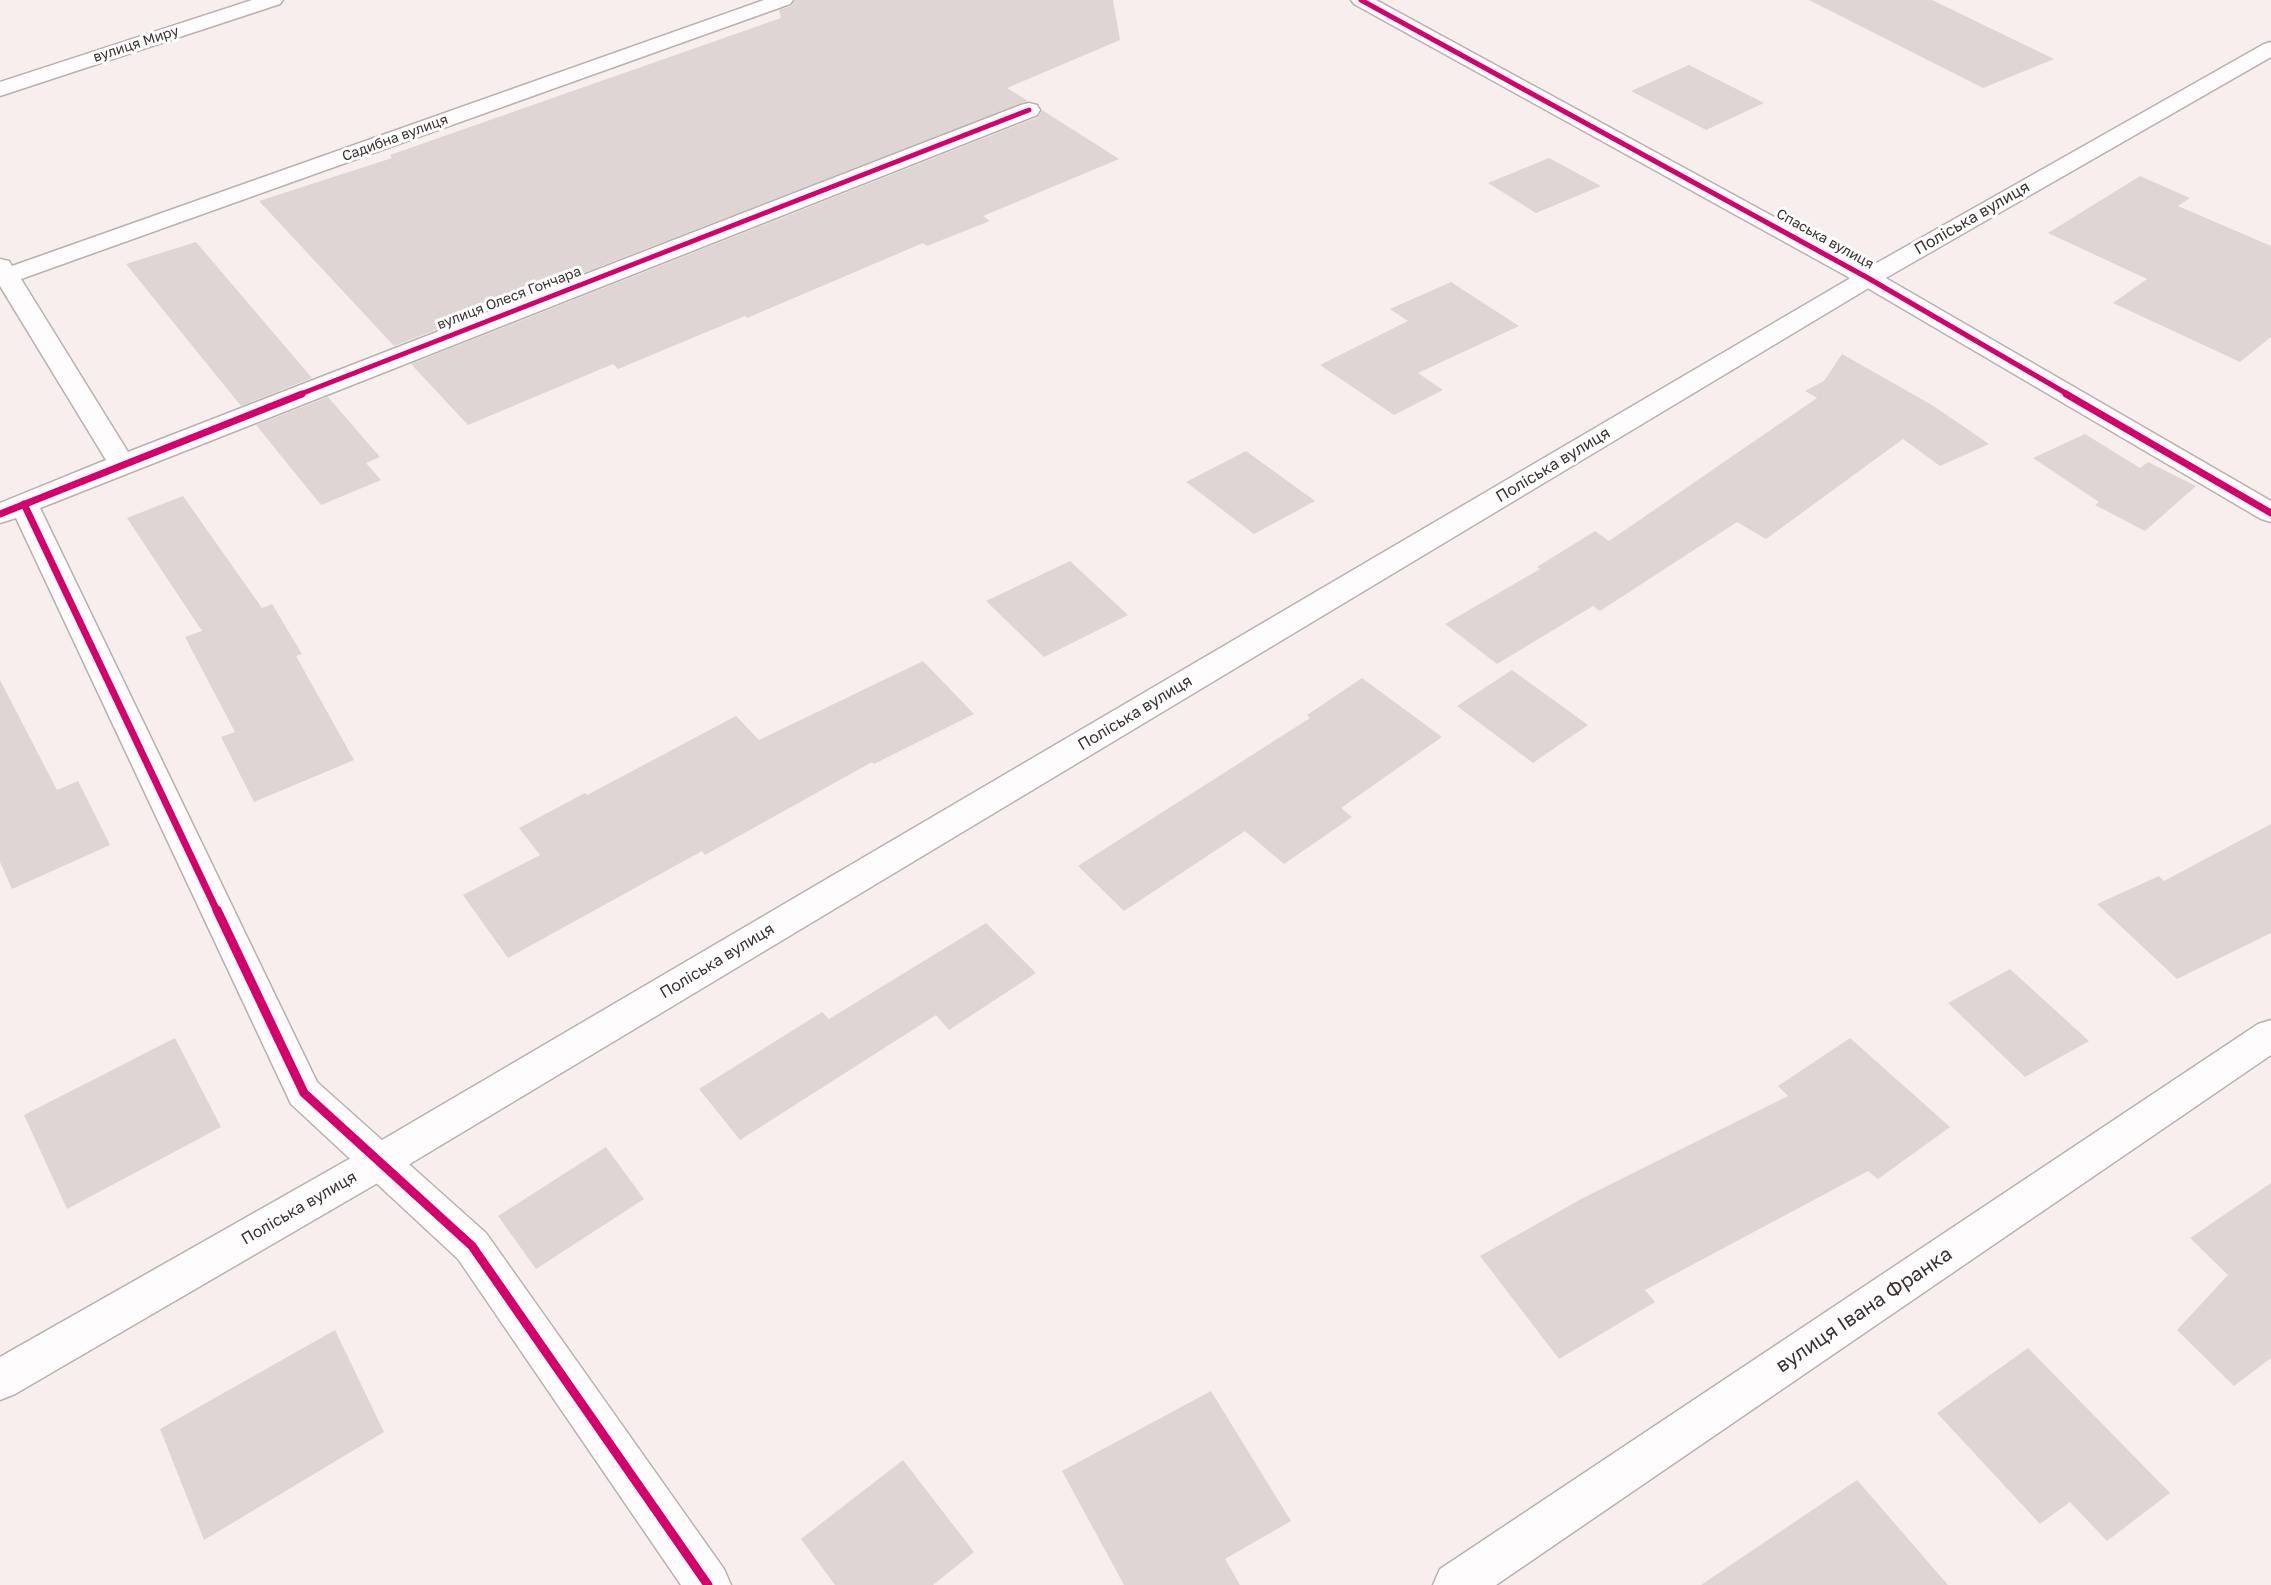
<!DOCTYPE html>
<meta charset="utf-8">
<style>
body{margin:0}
canvas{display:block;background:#f9eeee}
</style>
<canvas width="2271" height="1585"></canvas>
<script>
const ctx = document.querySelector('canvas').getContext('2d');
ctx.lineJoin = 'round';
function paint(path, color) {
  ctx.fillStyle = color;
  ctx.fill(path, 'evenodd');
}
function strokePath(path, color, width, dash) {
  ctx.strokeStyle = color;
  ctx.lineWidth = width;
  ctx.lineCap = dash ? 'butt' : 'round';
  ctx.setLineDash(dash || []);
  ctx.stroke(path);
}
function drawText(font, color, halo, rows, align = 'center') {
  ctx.font = font + ' "Golos Text",sans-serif';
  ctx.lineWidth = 6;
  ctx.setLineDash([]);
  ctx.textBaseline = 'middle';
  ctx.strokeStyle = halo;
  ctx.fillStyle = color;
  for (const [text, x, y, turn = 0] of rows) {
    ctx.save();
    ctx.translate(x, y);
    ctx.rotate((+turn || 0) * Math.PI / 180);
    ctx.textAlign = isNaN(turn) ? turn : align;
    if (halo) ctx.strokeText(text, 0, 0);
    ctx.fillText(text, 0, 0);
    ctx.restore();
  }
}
const building = new Path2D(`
 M795 0H1113L1120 40 1007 88 1028 101 394 346 259 201 392 158 390 155 781 18 779 10 791 6Z
 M1809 0H1932L2054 59 1983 88Z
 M1689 65 1764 103 1706 130 1631 91Z
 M1042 110 1119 159 983 216 990 221 927 246 923 243 747 318 745 316 618 369 613 364 468 425 411 364 1038 117Z
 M1549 158 1601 186 1536 213 1488 183Z
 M2140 176 2190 198 2178 206 2271 246V337L2240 362 2113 303 2147 279 2048 233Z
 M196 242 312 378 241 406 126 264Z
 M1451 282 1519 326 1418 373 1443 390 1394 415 1320 365 1408 321 1390 309Z
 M1842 354 1932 405 1989 444 1940 466 1903 439 1766 539 1737 522 1600 611 1593 606 1497 664 1445 624 1540 569 1537 567 1595 531 1609 541 1817 398 1805 391 1824 381Z
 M328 397 380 457 366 463 381 480 321 505 256 425Z
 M2085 434 2140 468 2148 462 2196 486 2145 531 2095 505 2099 502 2033 458Z
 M1246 451 1315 501 1254 534 1186 482Z
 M183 496 262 608 272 604 302 654 296 656 354 760 254 802 221 737 235 732 185 637 202 631 127 518Z
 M1070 561 1128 615 1044 657 986 601Z
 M923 661 974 714 874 764 872 762 705 855 702 851 508 958 463 895 540 855 519 828 585 793 587 795 736 716 759 740Z
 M1512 670 1588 725 1533 763 1457 706Z
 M1362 678 1442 737 1341 808 1352 817 1284 864 1245 831 1124 911 1078 866 1310 718 1307 715Z
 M0 680 57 790 78 781 110 845 12 889 0 862Z
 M2271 824V933L2177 979 2097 904 2159 876 2164 881Z
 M986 923 1036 973 949 1030 936 1015 740 1140 699 1089 822 1012 829 1019Z
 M2010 969 2089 1041 2025 1077 1948 1003Z
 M175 1038 221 1127 67 1209 24 1115Z
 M1850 1038 1950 1127 1878 1179 1868 1171 1645 1290 1655 1302 1559 1359 1480 1256 1583 1198 1788 1096 1778 1086Z
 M606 1147 644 1199 536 1269 498 1216Z
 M2271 1183V1358L2234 1386 2177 1330 2228 1275 2190 1238Z
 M335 1330 384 1432 204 1540 160 1429Z
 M2028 1348 2170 1493 2107 1541 2070 1502 2040 1524 1937 1413Z
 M1211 1391 1291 1521 1225 1559 1240 1585H1124L1062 1471Z
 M903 1460 974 1552 933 1585H835L801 1539Z
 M1857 1480 1948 1585H1701Z`);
const street = new Path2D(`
 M252 0H283L280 4 0 96V82Z
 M764 0H793L790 4 21 279 128 452 1021 105 1029 103 1037 105 1040 110 1037 115 40 508 317 1082 486 1233 724 1569 731 1585H681L458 1259 291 1104 16 518 0 523V503L106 460 0 286V259L9 261 12 266Z
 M1351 0H1376L1877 273 2271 501V522L2261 519 1859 283 1354 4Z
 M2271 1020V1055L1496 1585H1433L1440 1569 2258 1024Z`);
const secondary = new Path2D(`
 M2271 42V57L1877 283 393 1174 15 1394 0 1400V1357L365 1150 1859 273 2264 44Z`);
const cyclewayFar2 = new Path2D(`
 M1361 0 1868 278 2069 395
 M298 395 1029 110`);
const cyclewayFar1 = new Path2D(`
 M2066 394 2271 513
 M24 504 217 911
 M0 514 302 394`);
const cycleway = new Path2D(`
 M217 910 304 1093 472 1246 708 1585`);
const farStreetnames = [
 ["вулиця Миру",136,44,-18],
 ["Садибна вулиця",395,138,-20],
 ["Спаська вулиця",1825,239,29],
 ["вулиця Олеся Гончара",509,298,-21]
];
const streetNames = [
 ["Поліська вулиця",1972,218,-30],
 ["Поліська вулиця",1553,465,-31],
 ["Поліська вулиця",1135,713,-31],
 ["Поліська вулиця",717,961,-31],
 ["Поліська вулиця",299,1208,-30]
];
const nearStreetnames = [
 ["вулиця Івана Франка",1864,1310,-34]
];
paint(building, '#dfd5d5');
strokePath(street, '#bab0b0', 3);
strokePath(secondary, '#bab0b0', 3);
paint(street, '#fefcfc');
paint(secondary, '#fefcfc');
strokePath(cyclewayFar2, '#d6006c', 5);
strokePath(cyclewayFar1, '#d6006c', 7);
strokePath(cycleway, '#d6006c', 9);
drawText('14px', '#3c3232', '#fff', farStreetnames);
drawText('16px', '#3c3232', '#fff', streetNames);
drawText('20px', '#3c3232', '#fff', nearStreetnames);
</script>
